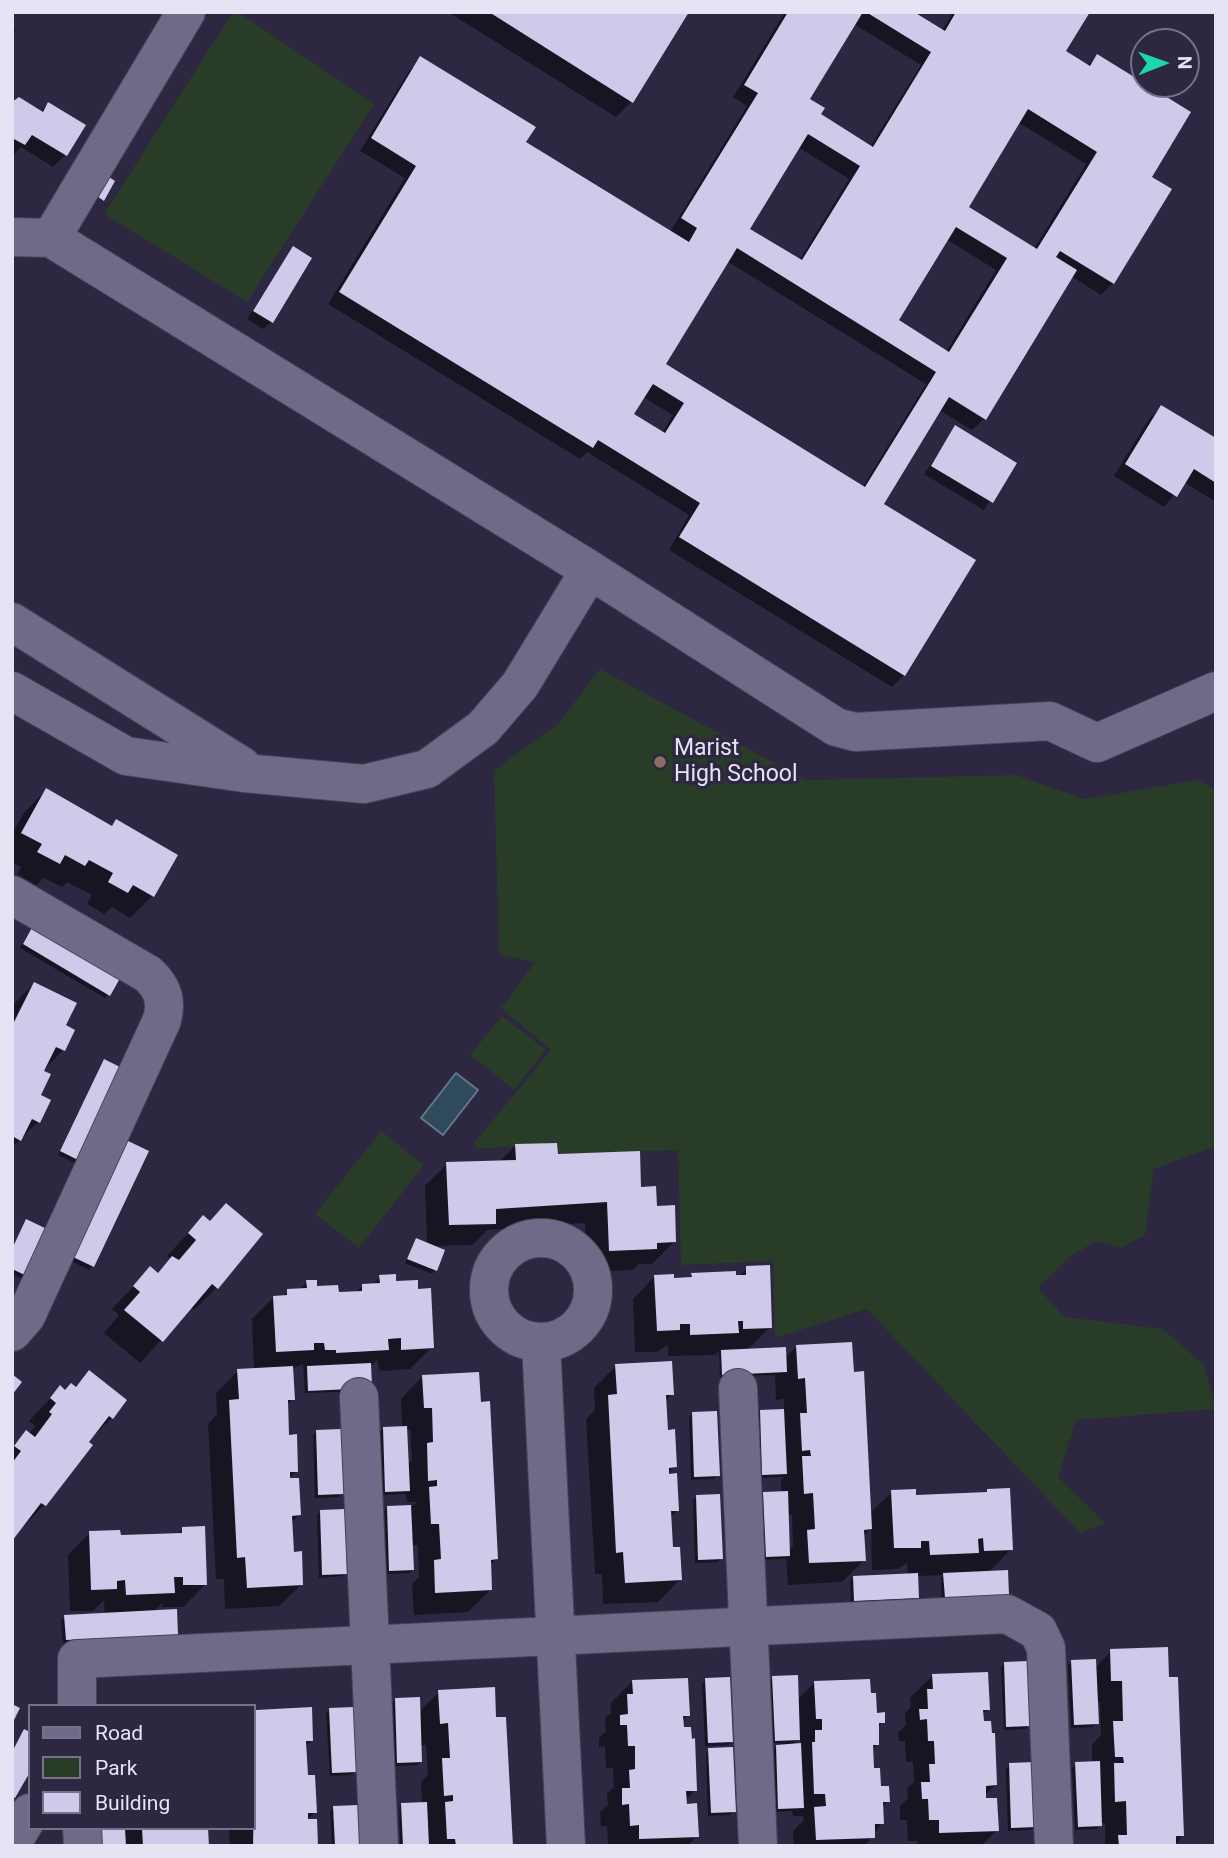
<!DOCTYPE html>
<style>
body{margin:0}
#map{position:relative;width:1228px;height:1858px;overflow:hidden;background:#2d2741;font-family:Roboto,sans-serif}
canvas{display:block}
.frame{position:absolute;inset:0;border:14px solid #e6e3f4;pointer-events:none}
.legend{position:absolute;left:28px;top:1704px;width:228px;height:126px;box-sizing:border-box;background:#2d2741;border:2px solid #777289;margin:0;padding:9px 12px;list-style:none;font-size:21px;color:#e6e3f4}
.legend li{display:flex;align-items:center;gap:14px;height:35px}
.legend b{width:35px;border:2px solid #777289}
.north{position:absolute;left:1130px;top:28px;width:70px;height:70px;box-sizing:border-box;background:#2d2741;border:2px solid #777289;border-radius:50%;rotate:89deg;font-size:19px;font-weight:700;line-height:28px;text-align:center;color:#e6e3f4}
.north::after{content:'';display:block;margin:auto;width:24px;height:32px;background:#1dd5b1;clip-path:polygon(50% 0,100% 100%,50% 72%,0 100%)}
</style>
<div id="map">
<canvas width="1228" height="1858"></canvas>
<div class="frame"></div>
<ul class="legend">
<li><b style="height:9px;background:#706a88"></b>Road</li>
<li><b style="height:19px;background:#283c27"></b>Park</li>
<li><b style="height:19px;background:#cfc9ea"></b>Building</li>
</ul>
<div class="north">N</div>
</div>
<script>
const ctx = document.querySelector('canvas').getContext('2d');
ctx.lineJoin = 'round';
function paint(path, color) {
  ctx.fillStyle = color;
  ctx.fill(path, 'evenodd');
}
function strokePath(path, color, width, dash) {
  ctx.strokeStyle = color;
  ctx.lineWidth = width;
  ctx.lineCap = dash ? 'butt' : 'round';
  ctx.setLineDash(dash || []);
  ctx.stroke(path);
}
function drawText(font, color, halo, rows, align = 'center') {
  ctx.font = font + ' Roboto,sans-serif';
  ctx.lineWidth = 7;
  ctx.setLineDash([]);
  ctx.textBaseline = 'middle';
  ctx.strokeStyle = halo;
  ctx.fillStyle = color;
  for (const [text, x, y, turn = 0] of rows) {
    ctx.save();
    ctx.translate(x, y);
    ctx.rotate((+turn || 0) * Math.PI / 180);
    ctx.textAlign = isNaN(turn) ? turn : align;
    if (halo) ctx.strokeText(text, 0, 0);
    ctx.fillText(text, 0, 0);
    ctx.restore();
  }
}
const green = new Path2D(`
 M233 12H238L374 104 247 302 104 214Z
 M600 669 806 780 1016 775 1085 799 1198 780 1216 790V1146L1154 1169 1145 1235 1121 1248 1096 1241 1071 1256 1038 1288 1065 1317 1163 1329 1204 1365 1216 1409 1076 1420 1058 1477 1105 1523 1080 1533 867 1309 775 1338 773 1261 681 1265 678 1150 558 1154 557 1143 477 1149 474 1143 551 1050 501 1008 535 962 499 955 494 770 557 725Z
 M502 1016 546 1050 514 1090 470 1055Z
 M381 1131 424 1165 359 1248 315 1214Z`);
const water = new Path2D(`
 M456 1073 478 1090 443 1135 421 1118Z`);
const shadow = new Path2D(`
 M448 12H687L632 101 616 117Z
 M785 12H910L942 31 953 12H1088L1064 52 1087 66 1097 56 1150 177 1113 283 1101 295 1071 276 984 419 972 430 939 410 882 504 904 675 892 687 669 550 689 515 587 452 580 459 328 304 405 178 360 151 409 71 421 59 524 143 670 232 747 106 733 97ZM854 24 921 65 870 147 819 115 808 100ZM1018 122 1086 164 1034 249 966 208ZM798 147 849 179 799 261 748 229ZM946 239 996 270 946 352 896 321ZM727 261 926 384 862 488 664 365ZM643 397 673 415 662 433 632 415Z
 M12 17 15 32 12 35Z
 M12 103 40 112 48 104 83 126 65 155 53 167 21 147 12 156Z
 M293 248 271 322 263 329 247 319Z
 M1161 407 1213 438 1216 434V502L1184 482 1164 507 1114 476 1149 419Z
 M956 428 1015 463 984 510 924 474Z
 M46 790 111 827 116 822 152 896 130 918 112 907 104 914 87 904 92 895 67 882 62 887 44 878 36 885 17 874 21 867 12 862V834L24 813Z
 M32 927 108 994 105 998 20 948Z
 M34 984 64 1026 63 1050 42 1072 38 1122 12 1147V1006Z
 M101 1065 77 1164 58 1155Z
 M515 1146 556 1156 640 1188 655 1207 674 1242 652 1264H639L633 1270 587 1272 585 1223 487 1230 472 1245 432 1246 435 1270 432 1274 405 1263 416 1240 427 1244 425 1186 447 1164 499 1162Z
 M147 1152 92 1266 89 1270 69 1260Z
 M203 1217 216 1288 194 1310 191 1307 140 1363 104 1333 119 1315 112 1309 150 1269 156 1274 171 1259 167 1256Z
 M27 1221 25 1275 22 1278 12 1274V1248Z
 M747 1268 770 1327 747 1350 785 1358 797 1346 869 1514 892 1492 915 1497 985 1494 988 1491 1011 1549 988 1573 942 1600 941 1578 944 1575 916 1576 917 1597 914 1601 851 1604 850 1581 854 1577 908 1575 907 1563 897 1569 872 1570 871 1528 863 1536 864 1560 842 1582 788 1585 786 1559 763 1560 760 1497 764 1494 781 1493V1480L784 1477 759 1478 757 1416 760 1412 784 1411V1399L776 1400 775 1375 720 1377 719 1351 715 1355 668 1356V1345L656 1352H635L633 1299 655 1276 673 1280 688 1279 692 1275 738 1277ZM787 1515H792L793 1546 789 1551Z
 M380 1277 394 1283 432 1347 410 1369 380 1371 377 1360 370 1367 367 1391 305 1393 303 1364 292 1369 293 1399 286 1406 288 1436 297 1471 287 1480 299 1515 291 1523 292 1554 302 1584 279 1606 225 1609 224 1579H216L208 1424 217 1414 216 1393 238 1371 254 1370 252 1319 274 1297H282L288 1291 299 1290 307 1282 316 1288 337 1294 355 1293 362 1286 372 1285Z
 M616 1366 672 1394 665 1401 667 1432 675 1466 666 1476 678 1510 669 1518 671 1549 680 1579 658 1602 603 1604 602 1574H595L586 1419 595 1410 594 1388Z
 M89 1372 112 1418 87 1442 90 1445 44 1505 12 1538V1447L27 1433 29 1434 35 1426 29 1421 60 1388 65 1392 74 1388Z
 M423 1376 496 1559 489 1566 490 1590 468 1612 414 1615 412 1584 419 1577 418 1545H411L412 1570 409 1573 386 1574 384 1512 387 1508 411 1507 417 1502H407L406 1494 382 1495 380 1432 383 1429 402 1428 401 1399ZM410 1429 412 1460 407 1465 406 1430Z
 M692 1414 718 1475 714 1479 691 1480 689 1418Z
 M316 1432 342 1493 338 1497 315 1498 313 1435Z
 M696 1497 721 1558 718 1562 695 1563 693 1500Z
 M320 1512 346 1573 342 1576 319 1578 317 1515Z
 M183 1529 206 1584 183 1607H162V1603L153 1612 173 1637 63 1643 61 1621 65 1617 105 1615 104 1600 93 1611H70L68 1555 90 1533 119 1537 177 1535Z
 M1111 1651 1182 1836 1175 1846H1105V1823H1101L1097 1829 1075 1830 1072 1768 1076 1764 1092 1763V1745L1101 1735 1100 1702H1096L1097 1723 1093 1727 1071 1728 1068 1665 1072 1662 1095 1668Z
 M1004 1664 1029 1725 1026 1729 1004 1730 1001 1667Z
 M932 1676 988 1709 981 1716 995 1785 984 1796 997 1830 981 1846H917V1841H908L907 1820H900V1806L908 1798 907 1788 914 1782 913 1762H906L905 1741H899L898 1733 906 1725 905 1713 911 1707 910 1698Z
 M773 1678 797 1700 815 1682 875 1714 883 1722 877 1728 878 1744 871 1750 872 1770 888 1801 882 1807V1823L865 1846H794L793 1831 804 1820 803 1816H793L792 1811 776 1812 773 1750 780 1743H772L770 1681ZM797 1740H800V1745H792Z
 M706 1680 731 1742 728 1745 705 1746 702 1684Z
 M633 1681 688 1715 682 1721 695 1790 685 1801 697 1836 687 1846H608L607 1826H601L600 1812 608 1805 607 1794 614 1787 613 1768H606L605 1746 599 1747V1738L606 1731 605 1718 611 1713 610 1704Z
 M439 1692 495 1719 511 1846H400L399 1808 402 1804 422 1803 421 1782 428 1775 426 1745H420L421 1761 417 1765 394 1766 392 1704 395 1700 419 1712Z
 M330 1710 355 1771 352 1775 330 1776 326 1713Z
 M256 1711 312 1740 305 1747 306 1777 315 1812 306 1821 317 1846H230L229 1828H254V1714Z
 M709 1750 734 1811 730 1815 708 1816 706 1753Z
 M1009 1765 1035 1827 1031 1830 1008 1831 1006 1769Z
 M334 1807 358 1846H332L330 1811Z
 M99 1828H206L207 1846H98Z`);
const building = new Path2D(`
 M489 12H689L633 103Z
 M788 12H863L810 99 825 108 821 114 873 147 931 52 866 12H914L945 31 956 12H1090L1066 51 1090 66 1097 54 1191 112 1152 177 1172 189 1114 284 1060 251 1056 257 1077 270 986 420 949 397 884 504 976 560 905 676 679 537 700 503 598 440 593 448 339 292 416 166 371 138 420 56 536 127 526 142 689 242 697 228 681 218 758 93 744 85ZM1028 109 1097 152 1037 249 969 207ZM808 134 860 166 802 260 750 229ZM956 227 1007 258 949 352 899 320ZM737 248 936 372 865 487 666 364ZM653 384 684 403 665 433 634 414Z
 M19 97 43 112 48 102 86 125 67 156 32 135 25 145 12 138V102Z
 M106 175 115 181 104 201 94 194Z
 M293 246 312 258 273 323 253 311Z
 M1161 405 1216 438V483L1194 469 1177 497 1125 464Z
 M955 425 1017 463 993 503 931 466Z
 M46 788 112 826 116 819 178 855 154 897 133 885 128 893 108 882 113 873 89 860 85 866 65 855 60 864 37 852 42 844 21 833Z
 M35 922 123 973 110 996 23 944Z
 M34 982 77 1003 66 1025 75 1030 65 1051 56 1047 44 1071 51 1074 41 1095 51 1100 40 1123 32 1119 21 1141 12 1136V1026Z
 M104 1059 126 1070 82 1162 60 1151Z
 M126 1140 149 1151 94 1267 71 1256Z
 M557 1143 558 1154 640 1151 641 1187 656 1186 657 1206 675 1205 676 1242 657 1243V1249L609 1251 607 1202 496 1209V1224L449 1225 446 1162 516 1160 515 1144Z
 M226 1203 263 1234 218 1289 212 1284 163 1342 124 1310 140 1292 133 1286 150 1266 158 1273 172 1256 179 1260 196 1240 188 1233 203 1215 210 1221Z
 M26 1219 49 1230 27 1276 12 1269V1249Z
 M416 1238 445 1250 437 1271 407 1259Z
 M770 1265 772 1328 743 1329V1321H738L739 1333 690 1335V1324H680V1330L657 1331 654 1275 674 1274V1278L692 1277 691 1273 736 1271V1275H746V1266Z
 M396 1274V1281L418 1280V1289L431 1288 434 1348 401 1350V1338L388 1339 389 1350 336 1353V1350H325L324 1343H314V1350L276 1352 273 1296 287 1295V1289L307 1288 306 1280H317V1286L338 1285 339 1292 362 1291V1284L380 1283 379 1275Z
 M852 1342 854 1372 864 1371 872 1529 864 1530 866 1561 809 1563 807 1530 815 1529 813 1493 804 1494 802 1456H811L810 1450 802 1451 800 1413H807L805 1378 798 1379 796 1345Z
 M786 1347 787 1372 722 1375 721 1350Z
 M672 1361 674 1395H666L668 1430 675 1429 677 1467 669 1468V1474L677 1473 679 1511H671L673 1547H680L682 1580 625 1583 623 1552 616 1553 608 1395 617 1394 615 1364Z
 M371 1363 372 1388 308 1391 307 1366Z
 M293 1366 295 1400H288L289 1435 297 1434 298 1472H290V1478H299L301 1515 292 1516 294 1552 302 1551 303 1585 247 1588 245 1557 237 1558 229 1400 239 1399 237 1369Z
 M89 1370 127 1400 113 1419 109 1416 89 1442 93 1445 46 1506 41 1503 12 1541V1463L21 1451 14 1446 26 1430 35 1437 52 1414 49 1412 56 1403 50 1398 60 1385 65 1390 71 1383 76 1387Z
 M479 1372 481 1402 490 1401 498 1559 491 1560 492 1590 435 1593 434 1560 441 1559 439 1524H431L429 1487 437 1486V1480L428 1481 427 1443 433 1442 432 1408H424L422 1375Z
 M12 1374 22 1382 12 1395Z
 M784 1409 787 1474 762 1475 760 1410Z
 M717 1411 720 1476 694 1477 692 1412Z
 M407 1426 410 1491 385 1492 383 1427Z
 M341 1429 344 1494 318 1495 316 1430Z
 M1010 1488 1013 1550 984 1551 983 1538 978 1539 979 1553 930 1555 929 1541H921V1548H894L891 1490 916 1489V1495L987 1492V1489Z
 M788 1491 790 1556 766 1557 763 1492Z
 M720 1494 723 1559 698 1560 696 1495Z
 M411 1505 414 1570 389 1571 387 1506Z
 M345 1509 347 1574 322 1575 320 1510Z
 M205 1526 207 1585H183V1577H174L175 1593 126 1595 125 1580 117 1581V1589L91 1590 89 1531 120 1530 121 1535 182 1533V1527Z
 M1008 1570 1009 1595 945 1598 943 1573Z
 M918 1573 919 1598 854 1601 853 1576Z
 M177 1609 178 1635 66 1640 64 1615Z
 M1168 1647 1169 1677H1178L1184 1836H1176V1846H1119L1118 1835H1127L1126 1801 1115 1802 1114 1763H1124L1123 1757H1115L1113 1721H1123L1122 1681H1111L1110 1649Z
 M1096 1659 1099 1724 1074 1725 1071 1660Z
 M1028 1661 1031 1726 1006 1727 1004 1662Z
 M988 1672 990 1710H983L984 1721H991L992 1733H995L997 1785 986 1786V1798H997L999 1831 939 1833V1820H929L928 1799H922L921 1782H930L929 1764H935L934 1741H928L927 1719 920 1720 919 1709H928L927 1689H933L932 1674Z
 M798 1675 800 1740 775 1741 772 1676Z
 M730 1677 733 1742 708 1743 705 1678Z
 M688 1678 690 1716H683L684 1727H691L692 1739 695 1738 697 1791H686L687 1804 697 1803 699 1837 639 1839V1825L630 1826 629 1804 622 1805V1788H630L629 1770 635 1769V1746H628L627 1725H620V1715L628 1714 627 1694H633L632 1680Z
 M870 1679 871 1693H876L877 1713 885 1712V1723H879V1745H873L874 1768H880L881 1786H889L890 1802H883L884 1824H875V1838L816 1840 814 1807 826 1806 825 1794H814L812 1742H815V1730H822V1719H816L814 1681Z
 M495 1687 496 1717H506L513 1846H456L455 1839H447L445 1802 453 1801V1795L444 1796 442 1758H450L448 1723 440 1724 438 1690Z
 M420 1697 422 1762 397 1763 395 1698Z
 M12 1704 20 1708 12 1724Z
 M312 1707 313 1741H306L308 1775H315L317 1813H308V1819H317L318 1846H253L256 1710Z
 M354 1707 357 1772 332 1773 329 1708Z
 M24 1729 30 1732V1772L15 1798 12 1797V1752Z
 M801 1743 804 1808 778 1809 776 1745Z
 M733 1747 736 1812 711 1813 708 1748Z
 M1100 1761 1102 1826 1078 1827 1075 1762Z
 M1034 1762 1036 1827 1011 1828 1009 1763Z
 M427 1802 429 1846H403L401 1803Z
 M358 1805 360 1846H335L333 1806Z
 M100 1828H125L126 1846H101Z
 M142 1828H208L209 1846H143Z`);
const minor = new Path2D(`
 M12 237 51 238 590 570 520 685 483 728 427 769 364 784 244 773 126 756 12 691
 M51 238 186 12
 M590 570 836 727 855 732 1050 721 1097 743 1216 691
 M12 622 242 766
 M12 895 148 974C163 988 167 1001 162 1020L26 1316 12 1332
 M489 1290a52 52 0 1 1 104 0a52 52 0 1 1-104 0Z
 M541 1343 566 1846
 M738 1388 758 1846
 M359 1397 379 1846
 M77 1706V1659L1007 1614 1038 1631 1046 1648 1054 1846
 M82 1828 83 1846
 M12 1843 30 1813`);
const markers = [
 [660,762,7,"#8d6e63"]
];
const poiNames = [
 ["Marist",674,749],
 ["High School",674,775]
];
paint(green, '#283c27');
paint(water, '#2e4a5b');
strokePath(water, '#657889', 2);
paint(shadow, '#0007');
paint(building, '#cfc9ea');
strokePath(minor, '#484358', 40);
strokePath(minor, '#706a88', 38);
for (const [x, y, r, color] of markers) {
  const dot = new Path2D();
  dot.arc(x, y, r, 0, 2 * Math.PI);
  ctx.fillStyle = color;
  ctx.fill(dot);
  strokePath(dot, '#2d2741', 2.5);
}
drawText('23px', '#e6e3f4', '#2d2741', poiNames, 'left');
</script>
